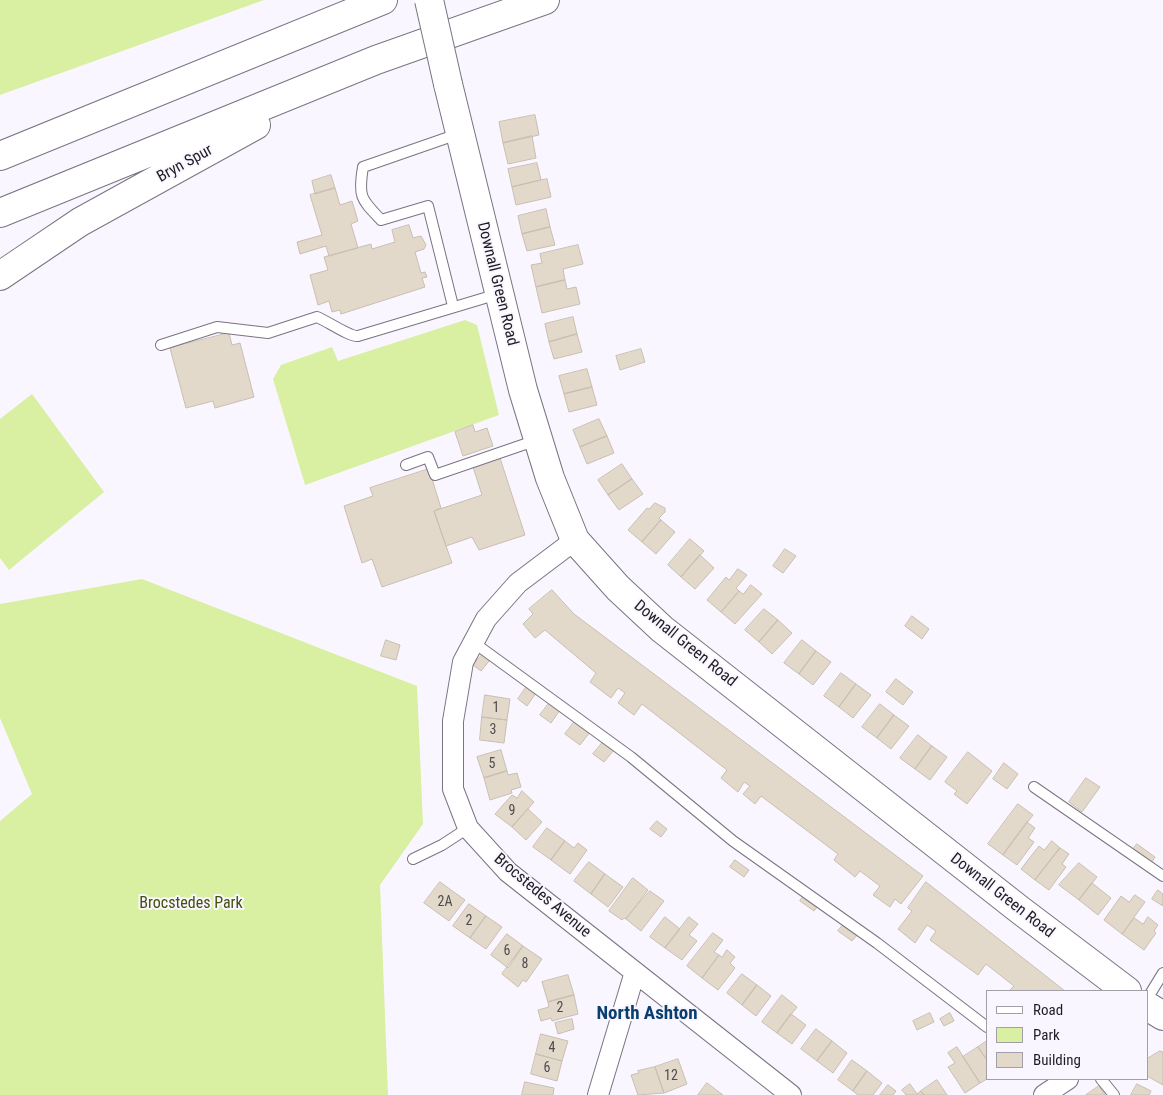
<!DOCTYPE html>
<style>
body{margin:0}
#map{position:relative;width:1163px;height:1095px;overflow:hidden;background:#faf6ff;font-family:"Roboto Condensed",sans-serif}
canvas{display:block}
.legend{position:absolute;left:986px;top:990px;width:162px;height:90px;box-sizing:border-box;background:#faf6ff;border:1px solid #a29fa7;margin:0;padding:6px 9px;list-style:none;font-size:15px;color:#1f1d22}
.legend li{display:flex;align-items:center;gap:10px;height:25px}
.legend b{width:25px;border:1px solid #a29fa7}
</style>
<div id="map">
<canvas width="1163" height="1095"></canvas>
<ul class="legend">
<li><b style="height:6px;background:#fff"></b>Road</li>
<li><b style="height:14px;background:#d9efa2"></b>Park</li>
<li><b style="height:14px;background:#e3d9cb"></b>Building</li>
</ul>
</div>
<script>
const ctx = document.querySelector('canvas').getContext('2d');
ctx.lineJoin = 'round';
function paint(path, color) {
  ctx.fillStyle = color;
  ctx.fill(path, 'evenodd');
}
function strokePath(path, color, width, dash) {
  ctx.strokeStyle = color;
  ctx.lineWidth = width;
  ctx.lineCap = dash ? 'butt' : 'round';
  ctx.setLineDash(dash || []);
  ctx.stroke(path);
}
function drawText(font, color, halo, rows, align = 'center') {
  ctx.font = font + ' "Roboto Condensed",sans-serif';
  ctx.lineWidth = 4;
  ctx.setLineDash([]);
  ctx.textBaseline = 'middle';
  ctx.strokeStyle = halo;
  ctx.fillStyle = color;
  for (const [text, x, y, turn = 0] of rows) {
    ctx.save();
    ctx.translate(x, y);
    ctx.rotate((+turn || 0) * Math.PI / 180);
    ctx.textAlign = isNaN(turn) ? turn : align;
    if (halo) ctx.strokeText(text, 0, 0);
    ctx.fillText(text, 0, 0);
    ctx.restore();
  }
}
const green = new Path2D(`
 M0 0H264L0 95Z
 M465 320 477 325 499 415 305 485 273 379 281 365 332 347 338 361Z
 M32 394 104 492 9 570 0 558V419Z
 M142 579 417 686 423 824 380 885 388 1095H0V821L32 794 0 718V604Z`);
const building = new Path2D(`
 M535 115 539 135 503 143 499 122Z
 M532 136 536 158 508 164 503 143Z
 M537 163 541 180 512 187 508 169Z
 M331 175 335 188 315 194 312 181Z
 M547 179 551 197 516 205 512 187Z
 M335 188 340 205 352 201 358 221 351 224 358 248 329 256 326 246 300 254 297 242 322 235 310 195Z
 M546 209 550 227 522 234 518 216Z
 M409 225 413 238 421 236 426 245 424 249 415 252 421 273 425 272 427 277 422 278 425 287 341 314 340 310 332 312 329 301 318 305 310 275 328 270 324 257 371 244 372 249 395 242 392 230Z
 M550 227 555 245 527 251 522 234Z
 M578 245 583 264 563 269 565 280 536 287 531 265 542 263 540 254Z
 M565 280 567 289 576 287 580 304 542 313 536 287Z
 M573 317 577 334 549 342 545 324Z
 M229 333 232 345 240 343 254 397 215 408 213 401 186 408 170 348Z
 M577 334 582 352 554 359 549 342Z
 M641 349 645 362 620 370 616 356Z
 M587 369 592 387 564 394 559 376Z
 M592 387 597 405 569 412 564 394Z
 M599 419 607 436 580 447 573 430Z
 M473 425 475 432 487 428 493 446 463 456 455 432Z
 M607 436 614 453 587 464 580 447Z
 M500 458 525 535 479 550 472 537 446 546 434 511 482 495 473 467Z
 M622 464 632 479 608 495 598 480Z
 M429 469 441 508 434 511 452 563 382 587 372 559 362 563 344 506 373 496 370 488Z
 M632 479 643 494 619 510 608 495Z
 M655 503 665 508V512L659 518 661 520 642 542 628 530 647 508 649 509Z
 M661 520 675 532 656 554 642 542Z
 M690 539 704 551 681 577 668 565Z
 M785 549 796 556 783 573 773 566Z
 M700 555 714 568 695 589 681 577Z
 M738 569 747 575 736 588 739 591 721 612 707 600 726 577 729 580Z
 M751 585 762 594 735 624 721 612 739 591 743 594Z
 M552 590 574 614 923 876 901 904 895 899 890 907 873 895 880 886 860 871 855 877 834 860 838 854 761 796 755 804 743 794 750 786 744 782 738 792 721 778 727 770 642 704 634 715 618 703 625 693 618 688 611 698 590 682 596 673 545 630 535 638 523 624 533 614 529 609Z
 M764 609 778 620 759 642 745 630Z
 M912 616 929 629 922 639 905 626Z
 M778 620 792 633 772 654 759 642Z
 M386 640 400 645 396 660 381 656Z
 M802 640 816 651 799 674 784 663Z
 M816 651 831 662 813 685 799 674Z
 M483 654 490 660 481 671 473 665Z
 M841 673 856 684 839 707 824 696Z
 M896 679 913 692 903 705 886 692Z
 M856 684 871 695 853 718 839 707Z
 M527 686 536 693 527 706 518 699Z
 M485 695 510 699 507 720 482 717Z
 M550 702 560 710 551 723 540 715Z
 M880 704 894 715 877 738 862 727Z
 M894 715 909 726 891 749 877 738Z
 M482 717 507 720 504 743 480 740Z
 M575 721 590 732 580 745 565 734Z
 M918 735 932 746 915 769 900 758Z
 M603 742 614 750 604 762 593 754Z
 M932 746 947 757 930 780 915 769Z
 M501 750 507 771 484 778 477 757Z
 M968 752 992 771 967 804 954 794 957 791 945 782Z
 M1004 763 1018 774 1007 789 993 779Z
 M507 771 508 775 517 773 521 787 511 790 512 793 490 800 484 778Z
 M1086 778 1100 787 1082 812 1069 802Z
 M522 791 534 802 512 827 495 814 512 795 517 798Z
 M1018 804 1033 815 1003 855 988 844Z
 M528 809 542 822 526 840 512 827Z
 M657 821 667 829 661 837 650 829Z
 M1027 822 1035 828 1028 838 1034 842 1017 865 1003 855Z
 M547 828 565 841 551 860 533 847Z
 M565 841 574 848 578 843 587 850 570 874 551 860Z
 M1052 841 1060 848 1035 880 1021 869 1039 846 1044 850Z
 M1137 844 1155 857 1150 865 1131 852Z
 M1060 848 1069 854 1062 864 1066 867 1049 890 1035 880Z
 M735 860 749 870 744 877 730 867Z
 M589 862 605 874 591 894 574 881Z
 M1079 863 1097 877 1079 900 1059 885Z
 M605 874 623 887 608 907 591 894Z
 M633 878 648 890 626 919 624 918 622 920 609 911Z
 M440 882 465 900 449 921 424 903Z
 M926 882 1065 991H1009L1014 986 986 964 978 975 930 940 936 931 927 925 915 943 898 929 912 911 908 908Z
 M1092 883 1111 898 1098 915 1079 900Z
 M1158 890 1163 894V906L1152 899Z
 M650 891 664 901 641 931 626 919Z
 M805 894 819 904 814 911 800 901Z
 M1135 895 1145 902 1122 934 1104 920 1121 896 1129 902Z
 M469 904 486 916 470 938 453 926Z
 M486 916 502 927 486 949 470 938Z
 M665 917 680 929 665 948 650 937Z
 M689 917 698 924 689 935 697 941 682 960 665 948Z
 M1148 917 1158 925 1154 931 1156 933 1144 950 1122 934 1134 918 1143 924Z
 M844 924 858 934 852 941 838 931Z
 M713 933 723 940 714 952 719 955 702 978 687 966Z
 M507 934 523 946 508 968 491 955Z
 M523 946 542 959 526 982 523 980 518 987 502 974Z
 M727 950 735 957 730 963 735 968 718 990 702 978 719 955 722 957Z
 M742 974 757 985 742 1005 727 993Z
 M568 975 574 995 548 1002 542 982Z
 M757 985 771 996 756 1016 742 1005Z
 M574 995 578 1014 552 1021 551 1018 541 1021 538 1010 549 1007 548 1002Z
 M782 995 797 1007 777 1033 762 1022Z
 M930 1013 934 1022 917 1030 913 1021Z
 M950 1013 954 1021 944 1026 940 1019Z
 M791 1014 806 1025 792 1044 777 1033Z
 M572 1019 574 1029 558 1034 555 1023Z
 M816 1029 832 1041 817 1061 801 1049Z
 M541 1034 568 1041 562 1061 536 1054Z
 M832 1041 847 1053 833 1073 817 1061Z
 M987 1041V1060L978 1047Z
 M957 1047 980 1083 965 1093 948 1067 955 1063 948 1053Z
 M978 1047 987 1060V1079L980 1083 963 1057Z
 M1160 1051 1163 1052V1085L1147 1076V1059Z
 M536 1054 562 1061 557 1081 531 1074Z
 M678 1059 687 1084 664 1093 655 1067Z
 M852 1060 867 1071 853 1091 838 1080Z
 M655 1067 664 1093 638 1095 631 1075 639 1073 638 1071Z
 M867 1071 882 1083 873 1095H858L853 1091Z
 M937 1080 947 1095H924L921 1091Z
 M525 1082 554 1088 553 1095H522Z
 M707 1083 723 1095H698Z
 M910 1084 917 1094 921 1091 924 1095H906L902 1090Z
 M1137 1084 1151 1091 1149 1095H1131Z
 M888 1085 896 1091 893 1095H880Z
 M1099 1086 1105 1095H1086Z`);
const service = new Path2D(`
 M453 306 428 206 381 220C361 199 358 197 363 167L458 134
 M161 345 217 327 268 333 317 317C327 321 350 337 358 336L498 294
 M406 465 428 457 435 475 537 440
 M473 642 631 757 733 841 877 943 987 1027
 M1034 787 1163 876
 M413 859 442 845 468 828
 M1147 999 1163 973
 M1101 1079 1114 1095`);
const minor = new Path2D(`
 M575 540 518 583 486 619 463 662 453 721V789L468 828 508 872 791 1095
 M598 1095 635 972
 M1044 1095 1068 1079`);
const secondary = new Path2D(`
 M448 84 523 390 550 478 575 540 618 588 662 629 1020 910 1127 991
 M1147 1006 1163 1016`);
const motorway = new Path2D(`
 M0 156 383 0
 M0 213 376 60 545 0
 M0 276 80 222 256 125`);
const secondaryBridge = new Path2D(`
 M429 0 448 84`);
const numberNames = [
 ["1",496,708],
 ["3",493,730],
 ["5",492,764],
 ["9",512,811],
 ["2A",445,902],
 ["2",469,921],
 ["6",507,951],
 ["8",525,964],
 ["2",560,1008],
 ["4",552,1048],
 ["6",547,1068],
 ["12",671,1076]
];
const streetNames = [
 ["Bryn Spur",185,164,-29],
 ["Downall Green Road",497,284,76],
 ["Downall Green Road",685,644,39],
 ["Brocstedes Avenue",542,896,40],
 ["Downall Green Road",1002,896,38]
];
const parkNames = [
 ["Brocstedes Park",191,904]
];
const quarterNames = [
 ["North Ashton",647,1014]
];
paint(green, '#d9efa2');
paint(building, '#e3d9cb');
strokePath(building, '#c8beb1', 1);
strokePath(service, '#7a7482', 12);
strokePath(minor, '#7a7482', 22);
strokePath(secondary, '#7a7482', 30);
strokePath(motorway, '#7a7482', 30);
strokePath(service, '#fff', 10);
strokePath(minor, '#fff', 20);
strokePath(secondary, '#fff', 28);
strokePath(motorway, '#fff', 28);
strokePath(secondaryBridge, '#7a7482', 30, []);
strokePath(secondaryBridge, '#fff', 28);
drawText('14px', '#504c4c', null, numberNames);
drawText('16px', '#1f1d22', '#faf6ff', streetNames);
drawText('16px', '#42510b', '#faf6ff', parkNames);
drawText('bold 19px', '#093f70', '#faf6ff', quarterNames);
</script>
